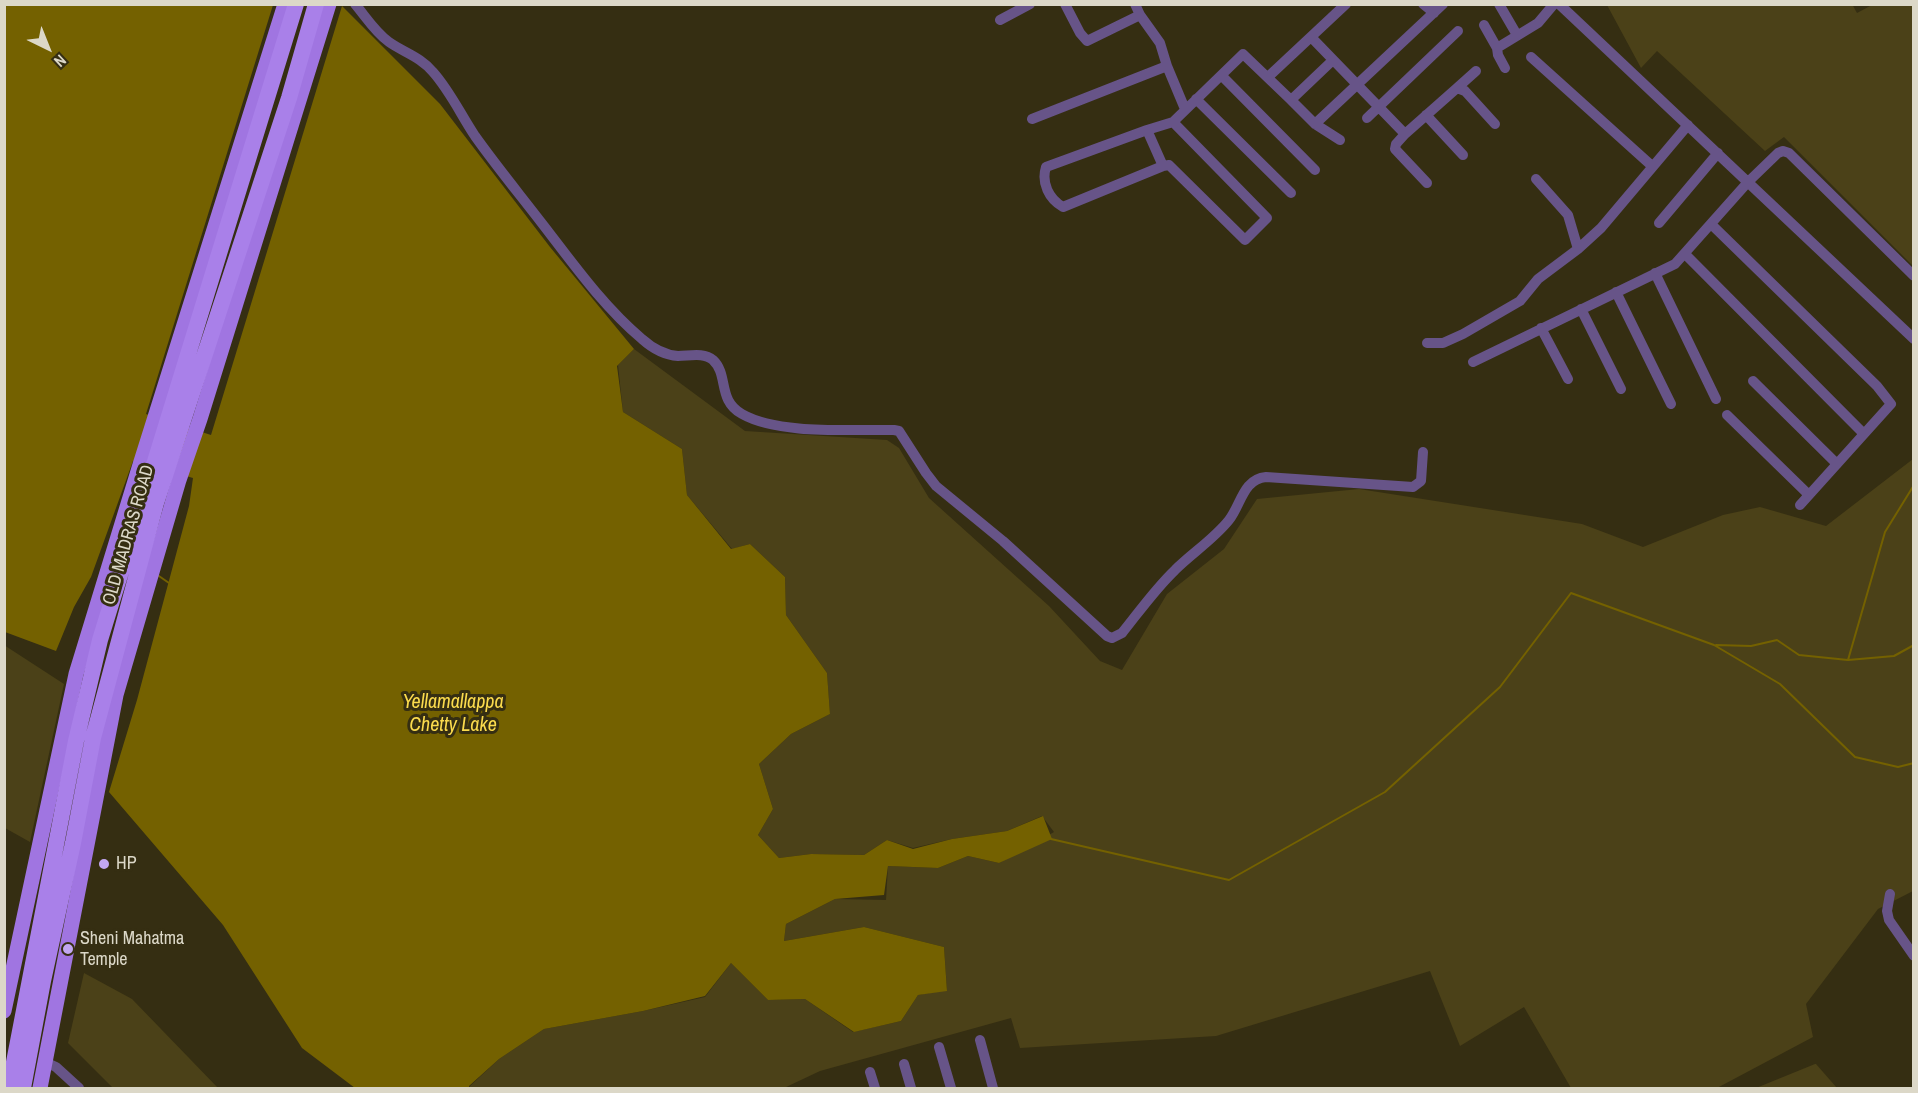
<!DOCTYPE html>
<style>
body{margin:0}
#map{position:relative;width:1918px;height:1093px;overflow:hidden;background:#352e12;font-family:"Archivo Narrow",sans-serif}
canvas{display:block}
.frame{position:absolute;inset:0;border:6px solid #dcd8c8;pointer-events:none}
.north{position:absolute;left:18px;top:18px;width:60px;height:60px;-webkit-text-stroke:4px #352e12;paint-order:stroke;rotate:137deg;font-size:16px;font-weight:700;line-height:24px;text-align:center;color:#dcd8c8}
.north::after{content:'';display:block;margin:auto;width:21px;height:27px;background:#dcd8c8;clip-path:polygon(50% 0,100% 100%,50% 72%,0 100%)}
</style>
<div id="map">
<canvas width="1918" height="1093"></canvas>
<div class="frame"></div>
<div class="north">N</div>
</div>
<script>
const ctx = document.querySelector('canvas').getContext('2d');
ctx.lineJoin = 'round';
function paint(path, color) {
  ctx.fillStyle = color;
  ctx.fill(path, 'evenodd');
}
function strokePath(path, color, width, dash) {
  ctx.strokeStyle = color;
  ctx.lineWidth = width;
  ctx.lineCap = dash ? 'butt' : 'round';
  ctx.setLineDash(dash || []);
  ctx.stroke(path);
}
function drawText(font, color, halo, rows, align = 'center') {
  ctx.font = font + ' "Archivo Narrow",sans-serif';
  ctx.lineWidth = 6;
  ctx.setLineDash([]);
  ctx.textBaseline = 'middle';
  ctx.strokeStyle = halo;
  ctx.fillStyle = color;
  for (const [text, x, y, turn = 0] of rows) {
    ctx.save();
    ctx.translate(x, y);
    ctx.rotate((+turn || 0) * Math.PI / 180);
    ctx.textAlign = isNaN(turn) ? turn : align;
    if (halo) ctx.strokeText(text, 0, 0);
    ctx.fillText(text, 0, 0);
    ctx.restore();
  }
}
const green = new Path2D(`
 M1852 4 1857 13 1872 5H1913V266L1784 137 1765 151 1657 51 1641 68 1607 5Z
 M634 349 745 431 887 440 899 448 929 498 1049 606 1100 661 1122 670 1167 594 1224 549 1257 499 1359 489 1582 524 1643 547 1723 515 1760 507 1826 526 1913 459V891L1878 909 1806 1004 1813 1037 1717 1088H1571L1524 1007 1460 1046 1430 971 1216 1036 1020 1048 1011 1018 820 1071 784 1088H469L470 1086 499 1059 544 1029 643 1011 705 997 731 963 768 1000 805 999 853 1032 901 1021 918 995 947 990 944 947 864 927 784 941 786 924 835 899 886 900 888 866 938 868 968 856 999 863 1054 832 1042 816 1007 831 952 839 913 848 887 840 864 855 811 854 779 858 758 835 773 809 759 764 791 734 830 714 827 673 786 615 785 577 750 544 732 549 687 495 682 449 623 412 618 365Z
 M4 645 64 684 30 842 5 828Z
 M84 973 132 999 218 1088H113L68 1043Z
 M1816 1064 1837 1088H1756L1815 1064Z`);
const water = new Path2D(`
 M4 5H273L146 414 211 435 342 6 440 104 550 247 634 349 617 366 623 412 682 449 687 495 731 549 750 544 785 577 786 615 827 673 830 714 791 734 759 764 773 809 758 835 779 858 811 854 864 855 887 840 913 849 952 839 1007 831 1043 816 1052 839 999 863 968 856 938 868 888 866 884 895 835 899 786 924 784 941 864 927 944 947 947 991 918 995 901 1021 854 1032 805 999 768 1000 731 963 705 996 643 1011 544 1029 499 1059 469 1086V1088H355L302 1048 223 925 109 792 137 700 189 506 193 478 133 461 91 577 74 607 56 651 5 632Z`);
const stream = new Path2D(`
 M156 574 169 583
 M1716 645 1751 646 1777 640 1799 655 1848 660 1894 656 1914 645
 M1848 660 1885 532 1914 485
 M1051 839 1229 880 1385 792 1500 687 1571 593 1714 645 1780 684 1855 757 1898 767 1914 763`);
const minor = new Path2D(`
 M355 4C366 17 375 32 389 42 403 52 421 57 433 72 450 91 461 115 475 136 497 167 521 196 544 226 574 265 604 307 642 339 652 348 664 355 678 356 689 356 704 352 713 360 729 375 717 400 742 414 779 435 851 429 894 430L899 431 926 473 936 486 1003 541 1107 636 1112 638 1122 633C1139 612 1155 589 1175 570 1192 553 1214 539 1229 520 1241 505 1243 479 1266 477L1413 487 1421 481 1423 452
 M1065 4 1080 33 1087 41 1140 15 1135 4
 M1423 4 1434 13
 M1499 4 1517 35
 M1559 4 1914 339
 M1140 15 1160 43 1167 66 1185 109
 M1000 20 1030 4
 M1484 25 1497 48
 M1311 37 1405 134 1396 144 1395 149 1427 183
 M1531 57 1652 166
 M1505 68 1498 55 1497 48 1538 23 1554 4
 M1222 76 1315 170
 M1268 77 1346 4
 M1457 88 1476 71
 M1196 99 1291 193
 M1291 100 1315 124 1340 140
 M1426 115 1463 155
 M1367 118 1458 31
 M1032 119 1167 66
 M1315 124 1443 4
 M1147 130 1173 122 1243 54 1291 100 1333 60
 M1405 134 1457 88 1465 91 1495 124
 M1163 166 1147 130 1046 167C1041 183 1049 199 1063 207L1163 166 1169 165 1245 240 1267 218 1173 122
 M1536 179 1568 215 1578 249
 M1659 223 1718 153
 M1712 225 1877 386 1891 404 1800 505
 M1685 254 1864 434
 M1655 273 1716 399
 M1616 292 1671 404
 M1581 309 1621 389
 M1541 328 1568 379
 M1427 343H1443L1463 334 1520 301 1538 279 1578 249 1601 228 1688 125
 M1473 362 1675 264 1748 182 1778 153 1783 151 1789 153 1914 276
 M1753 381 1837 464
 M1727 415 1809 495
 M1890 894 1887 911 1889 920 1914 956
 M980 1040 993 1088
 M939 1047 951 1088
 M45 1062 56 1067 79 1088
 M904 1064 911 1088
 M870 1072 875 1088`);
const primary = new Path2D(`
 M4 1011 76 674 139 468 285 4
 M40 1088 116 695 179 480 200 419 329 4`);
const trunk = new Path2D(`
 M9 1088 76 741 100 640 296 4
 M23 1088 43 981 73 843 93 738 156 503 289 98 316 4`);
const markers = [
 [104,864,6,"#c2a7f2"],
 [68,949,6,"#c2a7f2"]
];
const streetNames = [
 ["OLD MADRAS ROAD",129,535,-74]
];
const poiNames = [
 ["HP",116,864],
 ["Sheni Mahatma",80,939],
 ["Temple",80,960]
];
const waterNames = [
 ["Yellamallappa",453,703],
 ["Chetty Lake",453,726]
];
paint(green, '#4b4118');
paint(water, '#746100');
strokePath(stream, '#746100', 2);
strokePath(minor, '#675488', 10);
strokePath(primary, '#a075e1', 15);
strokePath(trunk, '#a980e9', 16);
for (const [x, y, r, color] of markers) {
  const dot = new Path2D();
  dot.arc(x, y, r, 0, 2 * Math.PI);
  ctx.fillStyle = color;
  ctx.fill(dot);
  strokePath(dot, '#352e12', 2);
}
drawText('18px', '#dcd8c8', '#352e12', streetNames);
drawText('18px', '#dcd8c8', '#352e12', poiNames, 'left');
drawText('italic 20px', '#fbdb4d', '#352e12', waterNames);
</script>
